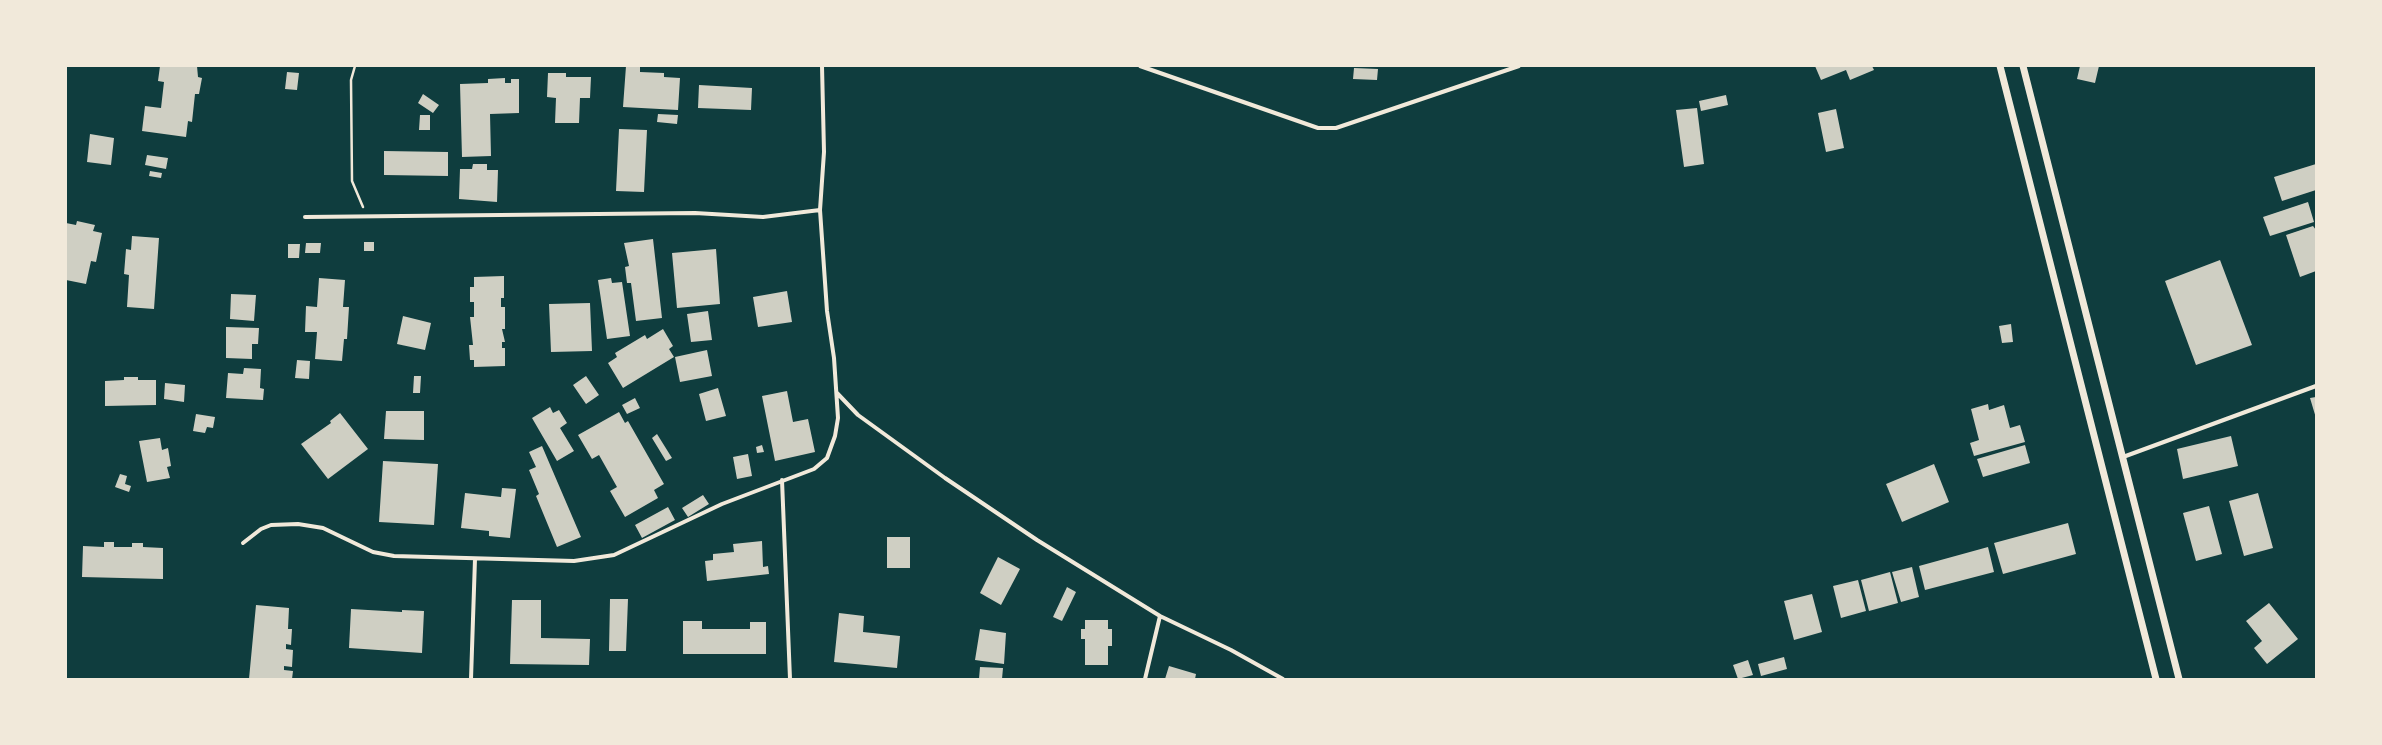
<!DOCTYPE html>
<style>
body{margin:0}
#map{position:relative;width:2382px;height:745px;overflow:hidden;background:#0f3d3e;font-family:"Sofia Sans Condensed",sans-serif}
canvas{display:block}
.frame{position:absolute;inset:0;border:67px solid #f1e9da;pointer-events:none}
</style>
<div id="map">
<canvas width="2382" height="745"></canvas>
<div class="frame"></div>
</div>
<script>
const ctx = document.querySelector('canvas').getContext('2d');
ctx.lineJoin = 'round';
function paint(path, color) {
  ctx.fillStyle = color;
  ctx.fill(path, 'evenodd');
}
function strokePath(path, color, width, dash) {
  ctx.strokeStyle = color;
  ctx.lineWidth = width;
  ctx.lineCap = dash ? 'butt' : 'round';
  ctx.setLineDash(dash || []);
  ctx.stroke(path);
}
const building = new Path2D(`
 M160 66H197L198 77 202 78 199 94H195L192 122 188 121 186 137 142 131 145 106 161 108 164 82 158 81Z
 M626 66 640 67V72L664 73V77L680 78 678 110 623 107Z
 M1815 66H1872L1874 70 1850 80 1846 70 1821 80Z
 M2080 66H2099L2095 83 2077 79Z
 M1354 68 1378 69 1377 80 1353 79Z
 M287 72 299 73 297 90 285 89Z
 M548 73H566V77H591L590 98H580L579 123H555L556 98 547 97Z
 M505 78V83H511V79H519V113L490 114 491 156 462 157 460 84 488 83V79Z
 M699 85 752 88 751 110 698 108Z
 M423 94 439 105 433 113 418 103Z
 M1726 95 1728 105 1701 111 1699 101Z
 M1697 108 1704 164 1684 167 1676 110Z
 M1836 109 1844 148 1826 152 1818 113Z
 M658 114 678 115 677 124 657 122Z
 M420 115H430V130H419Z
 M619 129 647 130 644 192 616 191Z
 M90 134 114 138 111 165 87 162Z
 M384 151 448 152V176L384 175Z
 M147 155 168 158 166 169 145 165Z
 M473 164H487V170H498L497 202 459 199 460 169H472Z
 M2316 164V190L2282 201 2274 177Z
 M150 171 162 173 161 178 149 176Z
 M2308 202 2314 222 2270 236 2263 217Z
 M77 221 95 225 93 231 102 233 96 262 91 261 86 284 66 280V223L76 225Z
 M2313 226 2316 230V271L2300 277 2286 235Z
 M132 236 159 238 154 309 127 307 129 275 124 274 126 249 131 250Z
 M653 239 662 318 636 321 631 283H627L625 267 629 266 624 243Z
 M364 242H374V251H364Z
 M306 243H321L320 253H305Z
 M288 244H300L299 258H288Z
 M716 249 720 304 677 308 672 253Z
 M2220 260 2252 345 2196 365 2165 281Z
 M504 276V298H501V307H505V329H502L505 342H502V348H505V366L474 367V360H470L469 345H473L470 317H474V302H470V287H474V277Z
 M319 278 345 280 343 307H349L347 339H344L342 361 315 359 317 332H305L306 306 317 307Z
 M611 278 612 283 622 282 630 336 607 339 598 280Z
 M787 291 792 322 758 327 753 297Z
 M231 294 256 295 254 321 230 319Z
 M590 303 592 351 551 352 549 304Z
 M708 311 712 340 691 342 687 314Z
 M403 316 431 323 425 350 397 344Z
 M2011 324 2013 342 2002 343 1999 326Z
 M226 327 259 328 258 344H252V359L226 358Z
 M663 329 673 346 669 349 674 357 623 388 608 363 617 357 615 353 645 335 647 339Z
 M707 350 712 376 680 382 675 357Z
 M297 360 310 361 309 379 295 378Z
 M244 368 261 369 260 388 264 389 263 400 226 398 228 373 243 374Z
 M414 376H421L420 393H413Z
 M586 376 599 395 586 404 573 385Z
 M124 377H138V380H156V405L105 406V381L124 380Z
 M165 383 185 385 184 402 164 399Z
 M718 388 726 416 706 421 699 394Z
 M787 391 793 422 808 419 815 452 775 461 762 396Z
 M2316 397V418L2310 398Z
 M635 398 640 408 627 414 622 405Z
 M1988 404 1989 410 2004 405 2010 428 2020 425 2025 442 1974 456 1970 443 1979 440 1971 409Z
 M550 407 553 413 559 410 567 423 560 428 574 451 557 461 532 418Z
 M386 411H424V440L384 439Z
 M619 412 625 423 628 421 664 484 654 490 658 498 625 517 610 491 617 487 599 455 592 459 578 435Z
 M340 413 368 449 328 479 301 444 331 423 330 421Z
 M196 414 215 417 213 428 207 427 205 433 193 431Z
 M657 434 672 458 666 461 652 438Z
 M2231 436 2238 466 2183 479 2177 449Z
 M160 438 162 450 168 448 171 466 167 467 170 478 147 482 139 441Z
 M762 445 764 452 757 453 756 447Z
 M2025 445 2030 463 1983 477 1977 459Z
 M542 446 581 537 557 547 536 496 539 494 529 470 536 467 529 452Z
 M748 454 752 476 737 479 733 457Z
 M383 461 438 464 434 525 379 522Z
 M1934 464 1949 502 1902 522 1886 484Z
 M120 474 127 476 125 484 131 486 129 492 115 487Z
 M502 488 516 489 510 538 489 536V531L461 528 465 493 501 497Z
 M2258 493 2273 548 2244 556 2229 501Z
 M703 495 709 504 688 517 682 508Z
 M2209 506 2222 554 2196 561 2183 513Z
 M668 507 675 520 642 538 635 525Z
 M2068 523 2076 554 2003 574 1994 543Z
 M887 537H910V568H887Z
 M762 541 763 567 768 566 769 574 707 581 705 561 713 560V554L734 552 733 544Z
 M104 542H114V547H132V543H143V547L163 548V579L82 577 83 546 104 547Z
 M1988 547 1994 572 1925 590 1919 566Z
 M998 557 1020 569 1001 605 980 593Z
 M1912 567 1919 597 1901 602 1892 572Z
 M1890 572 1898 603 1869 611 1861 580Z
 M1858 580 1866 611 1841 618 1833 586Z
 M1067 587 1076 592 1062 621 1053 617Z
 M1812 594 1822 632 1794 640 1784 601Z
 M610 599H628L626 651H609Z
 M512 600H541V638L590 639 589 665 510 664Z
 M2269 603 2298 639 2267 664 2254 648 2262 641 2246 621Z
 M256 605 289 608 288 629H292L291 645 286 644V649L293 650 292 667 284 666V670L293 671 292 679H249Z
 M351 609 402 612V610L424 611 422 653 349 648Z
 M839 613 864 616 863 632 900 636 897 668 834 662Z
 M1085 620H1108V629H1112V646H1108V665H1085V639H1081V629H1085Z
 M683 621H702V629H750V622H766V654H683Z
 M980 629 1006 633 1004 664 975 660Z
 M1784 657 1787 669 1761 676 1758 664Z
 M1748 660 1753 675 1738 679 1733 665Z
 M1169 666 1196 674 1195 679H1165Z
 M980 667 1003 668 1002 679H979Z`);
const path = new Path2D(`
 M355 66 351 80 352 181 363 207`);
const minor = new Path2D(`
 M1140 66 1318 128H1336L1519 66
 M305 217 695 213 763 217 820 210 824 152 822 66
 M837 393 858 415 945 478 1037 540 1160 616 1231 650 1283 679
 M2123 457 2316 386
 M782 480 790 679
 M243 543 261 529 271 525 298 524 323 528 373 552 394 556 574 561 614 555 722 504 814 469 827 458 835 436 838 418 834 358 827 311 820 210
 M471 679 475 559
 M1145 679 1160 616`);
const tertiary = new Path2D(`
 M2000 66 2156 679
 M2023 66 2179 679`);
paint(building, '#cfcfc3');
strokePath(path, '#f1e9da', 2.5);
strokePath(minor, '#f1e9da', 4);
strokePath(tertiary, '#f1e9da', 7);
</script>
